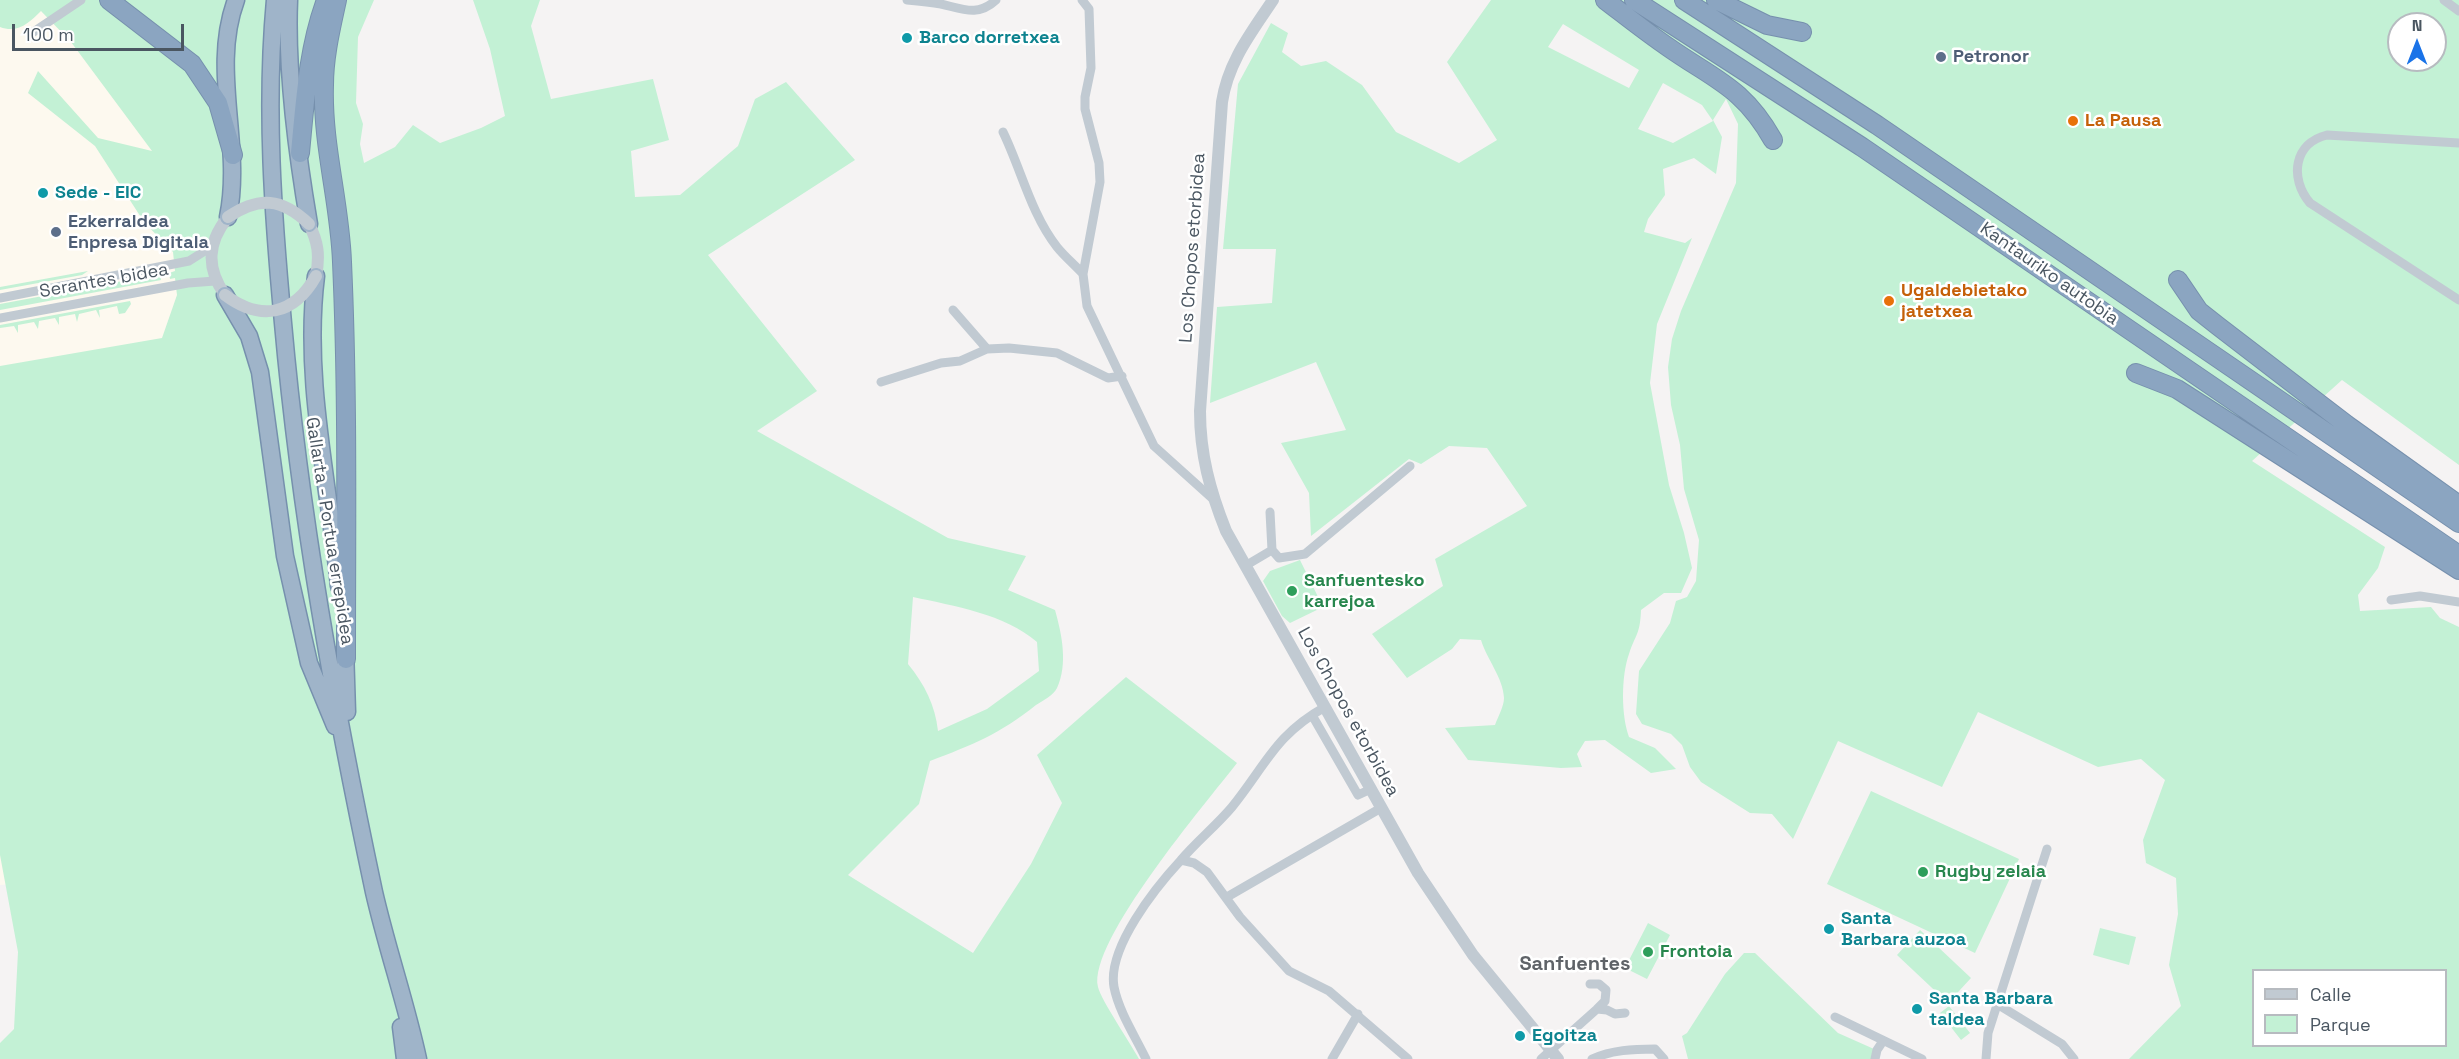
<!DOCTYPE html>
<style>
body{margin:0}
#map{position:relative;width:2459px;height:1059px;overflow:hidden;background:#f5f3f3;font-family:"Space Grotesk",sans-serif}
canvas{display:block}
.legend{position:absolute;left:2252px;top:969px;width:195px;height:78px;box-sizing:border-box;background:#fff;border:2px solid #b7bbc0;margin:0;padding:8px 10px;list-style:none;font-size:18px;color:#4a5661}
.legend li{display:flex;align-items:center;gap:12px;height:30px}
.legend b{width:30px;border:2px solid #b7bbc0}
.north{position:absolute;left:2387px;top:12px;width:60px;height:60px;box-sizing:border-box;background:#fff;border:2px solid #b7bbc0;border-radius:50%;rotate:0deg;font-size:16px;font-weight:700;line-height:24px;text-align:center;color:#4a5661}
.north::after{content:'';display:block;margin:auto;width:21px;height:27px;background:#1a73e8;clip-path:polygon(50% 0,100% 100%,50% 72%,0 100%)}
.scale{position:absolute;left:12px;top:24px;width:172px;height:27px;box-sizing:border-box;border:3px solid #4a5661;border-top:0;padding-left:8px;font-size:18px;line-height:21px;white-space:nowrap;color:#4a5661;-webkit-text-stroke:4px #fff;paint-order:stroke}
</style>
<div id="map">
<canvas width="2459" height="1059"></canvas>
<ul class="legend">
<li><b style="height:8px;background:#c1cad2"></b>Calle</li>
<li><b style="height:16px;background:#c3f1d5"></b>Parque</li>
</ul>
<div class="north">N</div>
<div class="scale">100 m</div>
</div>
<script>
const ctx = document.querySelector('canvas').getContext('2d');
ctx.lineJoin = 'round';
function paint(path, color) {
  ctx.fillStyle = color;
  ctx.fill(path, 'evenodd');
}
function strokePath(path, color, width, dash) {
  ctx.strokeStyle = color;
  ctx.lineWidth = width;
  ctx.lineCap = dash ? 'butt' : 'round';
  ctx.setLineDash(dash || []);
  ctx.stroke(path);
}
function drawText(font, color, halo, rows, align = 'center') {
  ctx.font = font + ' "Space Grotesk",sans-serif';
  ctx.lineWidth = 5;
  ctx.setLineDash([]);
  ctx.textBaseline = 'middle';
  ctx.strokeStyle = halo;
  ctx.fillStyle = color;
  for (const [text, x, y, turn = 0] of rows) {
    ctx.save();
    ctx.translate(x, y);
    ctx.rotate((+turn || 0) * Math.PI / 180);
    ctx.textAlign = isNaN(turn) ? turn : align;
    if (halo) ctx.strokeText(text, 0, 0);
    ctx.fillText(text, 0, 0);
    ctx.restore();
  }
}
const commercial = new Path2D(`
 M0 0H87L202 96 343 863 0 885Z`);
const green = new Path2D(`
 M0 0H374L358 37 356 103 363 124 360 144 364 163 395 147 413 125 440 143 481 128 505 116 490 49 473 0H540L531 26 551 99 653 79 669 140 631 151 635 197 680 195 738 146 755 99 786 82 855 160 708 255 817 391 757 431 948 538 1026 556 1008 590 1055 610C1062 635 1068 664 1057 688 1054 695 1042 701 1036 705 1000 734 972 745 930 761L919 804 848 875 973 953 1031 864 1062 803 1037 755 1126 677 1237 763C1207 802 1088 941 1098 987 1101 1000 1131 1044 1139 1059H0V1043L14 1029 18 952 0 855V366L162 338 177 295 175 278 170 279 169 273 175 271 173 252 144 222 95 146 28 93 38 71 98 138 152 151 71 42 41 11C30 22 18 34 0 27ZM913 597C954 606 1005 614 1037 642L1039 671 987 709 938 731C935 705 925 685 908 664Z
 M1491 0H2459V465L2342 380 2252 461 2385 547 2378 568 2358 595 2360 611 2431 607 2440 618 2459 627V1059H2129L2181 1006 2169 965 2178 914 2176 878 2146 863 2143 840 2165 780 2141 759 2098 767 1978 712 1942 787 1838 741 1793 839 1772 814 1750 813 1701 782 1690 767 1682 745 1671 734 1642 724 1636 714 1639 671 1670 623 1676 601 1687 597 1696 581 1699 540 1684 489 1680 445 1671 405 1668 367 1672 339 1681 311 1736 183 1738 124 1726 99 1713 120 1722 137 1716 174 1694 158 1663 169 1665 195 1648 219 1644 232 1685 243 1692 238 1657 324 1650 383 1669 485 1684 533 1692 568 1681 593H1664L1641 610C1640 635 1636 633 1629 654 1621 676 1621 716 1629 737L1655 748 1676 769 1651 773 1605 740 1585 741 1577 754 1582 767 1561 768 1468 760 1445 728 1495 725C1498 717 1504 706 1504 698 1503 677 1487 660 1481 640L1460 639 1452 649 1407 678 1372 634 1443 586 1435 559 1527 506 1487 448 1449 446 1421 464 1409 459 1311 536 1309 493 1281 443 1346 430 1316 362 1210 403 1217 307 1272 303 1276 249H1223L1238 84 1271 23 1288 33 1282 52 1301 66 1326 61 1362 85 1396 132 1459 163 1497 140 1447 62ZM1563 24 1639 70 1629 88 1548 47ZM2399 24H2435V60H2399ZM1663 83 1702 105 1713 121 1673 143 1638 129ZM2254 970H2446V1046H2254Z
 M88 271 82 275 0 290V287Z
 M160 274 161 280 0 310V304Z
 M130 301 131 304 125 313 119 314 117 306 99 310 100 318 96 310 79 314 77 322 75 314 59 317V325L55 318 39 321 38 329 34 322 18 325V333L14 326 0 328V325Z
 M1300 560 1323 607 1290 623 1282 616 1263 581 1270 571Z
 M1871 791 2019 859 1975 953 1827 884Z
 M1648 923 1670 935 1647 979 1625 968Z
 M2100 928 2136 937 2129 965 2093 955Z
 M1920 930 1971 978 1948 1003 1897 955Z
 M1744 953H1755L1838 1033 1874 1049 1871 1059H1688L1682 1036 1687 1033 1725 974Z
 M1949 1006 1970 1033 1961 1040 1940 1013Z`);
const minor = new Path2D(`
 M907 0C919 1 930 2 941 4 963 9 978 17 996 0
 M1082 0 1089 9 1091 68 1085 97V109L1099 163 1100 182 1083 274 1087 306 1154 446 1214 500
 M2444 0 2459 11
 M32 33 81 0
 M1003 132C1021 169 1031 214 1057 247 1065 257 1075 265 1083 274
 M2459 143 2327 135C2294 143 2289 178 2310 203L2459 300
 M0 298 189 261 211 247
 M953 310 987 349
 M0 318 188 283 215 281
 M881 382 941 363 960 361 987 349 1009 348 1057 353 1108 378 1122 376
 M1272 550 1279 558 1305 554 1410 466
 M1245 566 1272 550 1270 512
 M2391 600 2420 596 2459 602
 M1312 715 1358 795 1371 789
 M1181 860C1197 841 1216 826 1232 807 1266 765 1275 735 1325 707
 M1227 897 1381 808
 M1590 984H1599L1606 990 1605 1001 1597 1009
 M1997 1004 2062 1044 2074 1059
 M1835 1017 1922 1059
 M1146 1059C1135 1036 1119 1012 1114 987 1107 948 1156 887 1181 860L1194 863 1207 872 1240 917 1289 971 1329 991 1408 1059
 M1332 1059 1358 1014
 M1541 1059 1597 1009 1607 1010 1615 1014 1625 1013
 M1592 1059C1612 1050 1633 1049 1655 1049L1664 1059
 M1875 1059 1877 1050 1883 1041
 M1986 1059 1988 1033 2047 849`);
const tertiary = new Path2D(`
 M1273 0C1251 33 1228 62 1222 102L1200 411C1200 454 1210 491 1226 531L1418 873 1473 955 1558 1059
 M309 224C318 242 320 255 316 276
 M225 295C206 268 207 243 228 217`);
const trunk = new Path2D(`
 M275 0C265 108 273 215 283 323 300 515 334 704 374 892 387 949 406 1003 418 1059
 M289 0C286 71 297 154 309 224
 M228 217C243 145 210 70 236 0
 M316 276C303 378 329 484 339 586
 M225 295 249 336 260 372 285 556 309 663 335 726
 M345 648 347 712
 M401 1027 405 1059`);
const motorway = new Path2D(`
 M109 0 192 64 218 103 233 155
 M337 0C331 28 324 56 324 85 322 145 340 203 342 262 348 395 346 527 346 659
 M1605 0C1626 16 1646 32 1668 47 1715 80 1743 87 1773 140
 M1634 0 1862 147 2459 555
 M1684 0 1877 125 2459 523
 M1716 0 1767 25 1802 32
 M300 153C305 101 308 49 326 0
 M2178 280 2199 311 2218 326 2347 425 2459 505
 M2136 373 2177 389 2459 570`);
const tertiaryBridge = new Path2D(`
 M228 217C259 196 282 198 309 224
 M225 295C261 322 294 315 316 276`);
const markers = [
 [907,38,6,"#0f9aa8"],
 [1941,57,6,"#5c6f8a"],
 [2073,121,6,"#e8710a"],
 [43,193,6,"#0f9aa8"],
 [56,232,6,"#5c6f8a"],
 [1889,301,6,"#e8710a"],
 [1292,591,6,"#2e9e5b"],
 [1923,872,6,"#2e9e5b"],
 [1829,929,6,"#0f9aa8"],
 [1648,952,6,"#2e9e5b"],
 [1917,1009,6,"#0f9aa8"],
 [1520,1036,6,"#0f9aa8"]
];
const cultureNames = [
 ["Barco dorretxea",919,38],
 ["Sede - EIC",55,193],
 ["Santa",1841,919],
 ["Barbara auzoa",1841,940],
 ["Santa Barbara",1929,999],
 ["taldea",1929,1020],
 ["Egoitza",1532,1036]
];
const serviceNames = [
 ["Petronor",1953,57],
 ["Ezkerraldea",68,222],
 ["Enpresa Digitala",68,243]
];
const foodNames = [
 ["La Pausa",2085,121],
 ["Ugaldebietako",1901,291],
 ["jatetxea",1901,312]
];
const streetNames = [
 ["Los Chopos etorbidea",1193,248,-86],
 ["Kantauriko autobia",2049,274,35],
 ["Serantes bidea",104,281,-10],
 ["Gallarta - Portua errepidea",329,531,81],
 ["Los Chopos etorbidea",1348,712,61]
];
const leisureNames = [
 ["Sanfuentesko",1304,581],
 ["karrejoa",1304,602],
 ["Rugby zelaia",1935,872],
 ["Frontoia",1660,952]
];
const neighbourhoodNames = [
 ["Sanfuentes",1575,965]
];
paint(commercial, '#fdf9ef');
paint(green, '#c3f1d5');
strokePath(trunk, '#7690ad', 19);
strokePath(motorway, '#7690ad', 20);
strokePath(minor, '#c1cad2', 9);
strokePath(tertiary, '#c1cad2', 12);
strokePath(trunk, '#9fb4c9', 16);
strokePath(motorway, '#8ba5c1', 18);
strokePath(tertiaryBridge, '#c1cad2', 12);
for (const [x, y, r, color] of markers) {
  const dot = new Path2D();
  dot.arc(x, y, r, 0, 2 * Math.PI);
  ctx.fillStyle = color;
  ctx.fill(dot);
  strokePath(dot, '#fff', 2);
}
drawText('bold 18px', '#0d838f', '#fff', cultureNames, 'left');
drawText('bold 18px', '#4e5e75', '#fff', serviceNames, 'left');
drawText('bold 18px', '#c56008', '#fff', foodNames, 'left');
drawText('18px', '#4a5661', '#fff', streetNames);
drawText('bold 18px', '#27864d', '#fff', leisureNames, 'left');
drawText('bold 20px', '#5f6368', '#fff', neighbourhoodNames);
</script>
